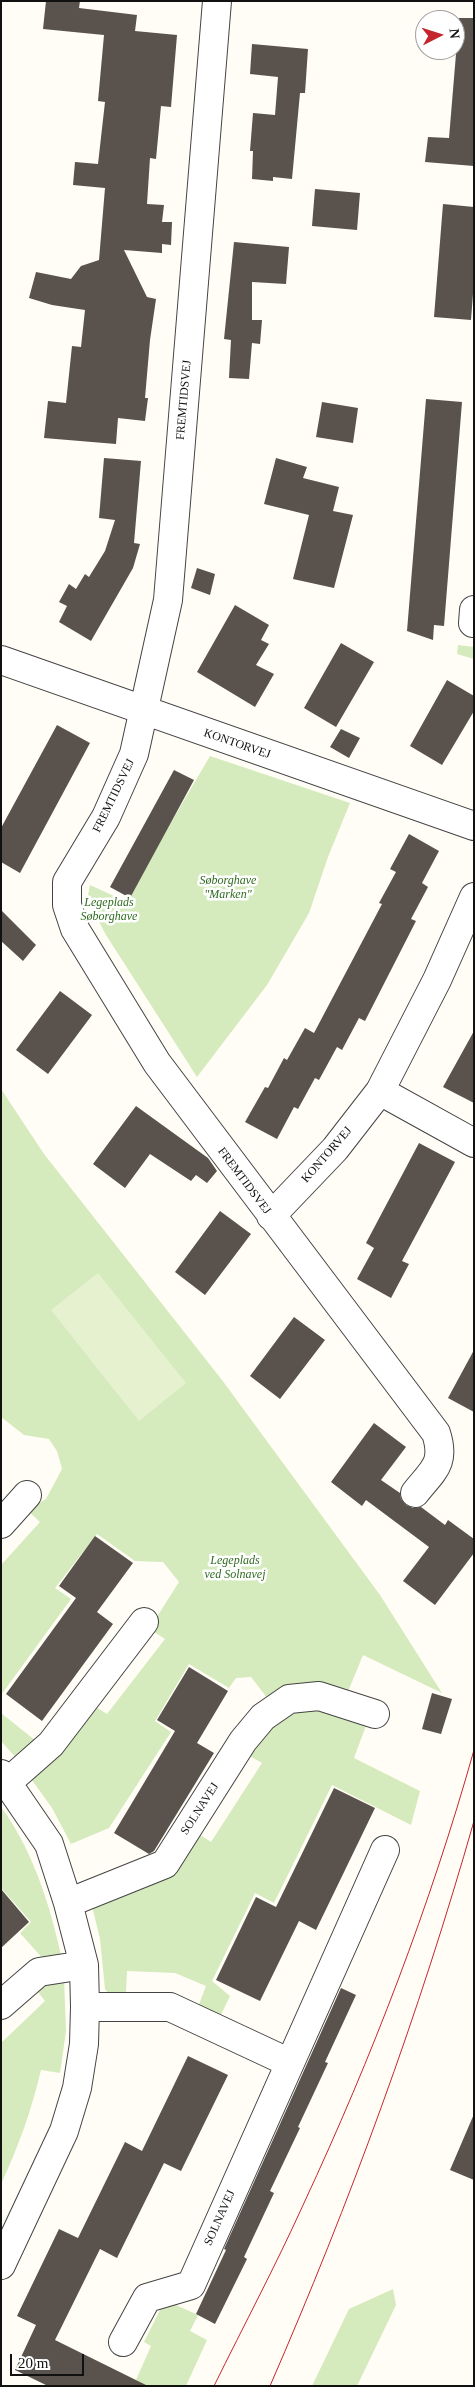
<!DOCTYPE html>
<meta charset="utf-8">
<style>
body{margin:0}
#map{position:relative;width:475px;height:2387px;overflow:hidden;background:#fffdf5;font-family:Georgia,serif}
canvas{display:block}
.frame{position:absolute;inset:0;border:2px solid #111;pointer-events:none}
.north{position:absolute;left:415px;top:10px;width:50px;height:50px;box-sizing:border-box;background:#fff;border:1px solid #a0a0a0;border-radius:50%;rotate:85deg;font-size:14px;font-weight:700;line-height:20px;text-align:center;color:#111}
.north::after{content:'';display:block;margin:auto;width:18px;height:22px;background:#c4262e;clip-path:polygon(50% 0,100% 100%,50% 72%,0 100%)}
.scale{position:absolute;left:10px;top:2354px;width:74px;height:22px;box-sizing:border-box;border:2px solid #111;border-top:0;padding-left:6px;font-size:15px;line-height:18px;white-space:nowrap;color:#111;-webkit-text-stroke:4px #fff;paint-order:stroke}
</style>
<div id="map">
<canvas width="475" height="2387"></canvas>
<div class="frame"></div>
<div class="north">N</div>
<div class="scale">20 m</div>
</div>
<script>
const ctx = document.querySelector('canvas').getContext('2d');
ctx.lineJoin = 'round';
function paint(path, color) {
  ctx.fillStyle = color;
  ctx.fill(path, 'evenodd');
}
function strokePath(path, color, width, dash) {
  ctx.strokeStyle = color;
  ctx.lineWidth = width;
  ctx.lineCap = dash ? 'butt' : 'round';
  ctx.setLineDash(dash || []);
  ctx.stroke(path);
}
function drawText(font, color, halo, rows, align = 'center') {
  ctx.font = font + ' Georgia,serif';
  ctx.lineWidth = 5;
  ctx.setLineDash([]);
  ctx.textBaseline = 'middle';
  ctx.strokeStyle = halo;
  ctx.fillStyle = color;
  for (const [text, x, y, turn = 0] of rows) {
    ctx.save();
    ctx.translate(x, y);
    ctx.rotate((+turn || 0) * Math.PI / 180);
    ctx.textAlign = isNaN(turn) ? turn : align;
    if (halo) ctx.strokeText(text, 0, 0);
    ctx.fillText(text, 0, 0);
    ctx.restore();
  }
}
const green = new Path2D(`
 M458 645 474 647V659L457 654Z
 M210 756 350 803 328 857 309 913 267 985 197 1077 106 935 91 906 88 895 90 885 125 901Z
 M1 1089 44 1154 222 1380 380 1595 442 1693 363 1655 347 1694C313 1683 299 1678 268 1699L251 1677 236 1678 229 1688 189 1664 155 1721 171 1732 109 1828 71 1844 52 1808 29 1776 93 1705 107 1714 165 1639 148 1628 160 1612 179 1582 163 1562 135 1561 97 1534 55 1588 71 1599 1 1695V1565L40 1522 27 1510 46 1499 62 1469 57 1451 49 1439 24 1435 1 1417Z
 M305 1704 367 1723 354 1758 420 1791 411 1825 332 1785 274 1903 255 1893 212 1981 230 1996 219 2019 198 2007 206 1986 175 1973 127 1971 126 1992 108 1993 105 1989 100 1939 92 1906 196 1832 211 1842 262 1763 246 1754 253 1738Z
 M1 1713 36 1741 17 1759 1 1741Z
 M1 1807C34 1852 50 1906 62 1959L45 1961 20 1933 31 1922 1 1888Z
 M64 1978 66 2031 60 2073 41 2070C31 2112 19 2145 1 2184V2043L45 2001 35 1988Z
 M393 2289 396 2305 357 2386H312L349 2309Z
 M165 2300 198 2315 190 2331 207 2340 186 2386H147L136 2380 151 2346 144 2342Z`);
const pitch = new Path2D(`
 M98 1273 186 1383 139 1421 51 1310Z`);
const building = new Path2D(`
 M46 1H80L79 8 137 15 135 31 177 35 171 107 161 106 156 159 150 158 147 204 164 205 162 222H172L171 245 162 244V253L124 250 147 297 156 299 150 340 145 398H148L145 421 118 418 116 444 44 438 48 401 66 403 72 346 81 347 85 310 52 305 29 298 36 272 71 279 81 266 99 260 105 188 73 185 75 162 98 164 105 102 98 101 104 35 43 29Z
 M459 18H474V166L425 162 428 137 449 138Z
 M252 44 308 49 305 93H300L292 179 273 177V181L252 179 253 151H250L253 113 275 115 278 77 250 74Z
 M315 189 360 193 357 230 312 226Z
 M443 204 474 207V281L471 320 434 317Z
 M234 242 289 247 286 284 252 282V320H262L260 344 252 343 249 379 229 378 231 340 224 339Z
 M426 399 462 402 444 626 434 625 433 640 407 631Z
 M322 402 358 408 353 443 316 437Z
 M104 458 141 461 134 543 140 544 133 568 91 641 59 622 67 606 59 602 69 584 76 589 85 574 89 577 105 551 115 520 99 518Z
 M276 458 307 467 303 478 339 487 333 511 353 515 334 588 293 579 309 515 264 504Z
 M197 568 215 574 210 595 191 588Z
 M235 605 269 625 261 640 269 644 256 665 274 674 255 707 197 672Z
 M341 643 374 662 336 727 304 708Z
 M447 680 474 696V711L442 765 410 746Z
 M57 725 90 743 20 873 1 862V828Z
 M341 729 360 738 349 758 330 747Z
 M174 770 194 780 130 898 110 887Z
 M409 834 439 851 422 883 428 887 411 919 416 921 365 1021 359 1018 342 1050 337 1047 319 1080 315 1078 298 1109 294 1107 277 1139 245 1122 265 1087 268 1088 284 1058 287 1060 305 1028 314 1033 382 904 379 903 396 872 390 869Z
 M1 910 36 945 23 961 1 941Z
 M60 991 92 1015 48 1074 16 1050Z
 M474 1031V1103L443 1087Z
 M136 1106 208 1158 217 1171 207 1183 196 1175 191 1181 150 1154 125 1188 93 1164Z
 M419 1143 455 1162 402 1261 409 1264 391 1298 357 1279 374 1248 366 1243Z
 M220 1211 251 1234 205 1295 175 1272Z
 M294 1317 325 1340 280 1399 250 1376Z
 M474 1350V1412L448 1398Z
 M374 1423 406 1447 381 1480 400 1493 401 1499 406 1505 413 1508 421 1507 445 1525 448 1520 474 1539V1553L435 1605 403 1581 429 1547 366 1500 362 1506 331 1482Z
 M95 1536 133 1563 97 1612 113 1624 42 1721 6 1694 76 1598 59 1586Z
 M189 1667 228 1691 197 1743 214 1753 154 1851 149 1854 114 1833 175 1731 157 1720Z
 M432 1693 452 1699 441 1734 422 1729Z
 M334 1788 375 1808 316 1930 299 1921 260 2001 216 1980 256 1897 276 1907Z
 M1 1889 29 1922 1 1948Z
 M341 1988 356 1995 325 2062 328 2063 298 2127 300 2128 270 2191 274 2193 244 2257 247 2259 215 2324 196 2314 226 2250 224 2249Z
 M188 2056 228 2075 181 2171 164 2163 117 2258 100 2249 55 2340 148 2386H48L15 2370 36 2325 17 2316 59 2229 78 2238 125 2142 142 2151Z
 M474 2114V2180L450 2170Z`);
const minor = new Path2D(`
 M217 1 168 600 134 754 106 817 67 882V905L75 929 157 1063 436 1433C446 1464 433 1470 415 1493
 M473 623 474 610
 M1 660 474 826
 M380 1091 474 1143
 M271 1216 335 1149 380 1091 437 980 474 897
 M1 1524 27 1495
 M1 1774 49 1844 68 1903 84 1965 85 2007 84 2044 77 2088 64 2131 1 2265
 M9 1781 51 1744 144 1622
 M68 1903 165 1864 243 1741 263 1717 289 1699 319 1696 375 1714
 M1 2005 39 1972 84 1965
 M85 2007H170L290 2063
 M123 2342 147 2298 191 2285 385 1850`);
const tram = new Path2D(`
 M214 2386C244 2325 276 2265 304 2203 372 2057 430 1906 474 1750
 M270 2386C350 2202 419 2014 474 1821`);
const streetNames = [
 ["FREMTIDSVEJ",184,400,-85],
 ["KONTORVEJ",237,744,19],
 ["FREMTIDSVEJ",114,796,-64],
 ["KONTORVEJ",327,1155,-49],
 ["FREMTIDSVEJ",244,1181,53],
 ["SOLNAVEJ",200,1809,-57],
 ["SOLNAVEJ",220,2218,-66]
];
const parkNames = [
 ["Søborghave",228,881],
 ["\"Marken\"",228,895],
 ["Legeplads",109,903],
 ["Søborghave",109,917],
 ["Legeplads",235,1561],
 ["ved Solnavej",235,1575]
];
paint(green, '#d5ebbd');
paint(pitch, '#e6f2cf');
paint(building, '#5a524d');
strokePath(minor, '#444', 30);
strokePath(minor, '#fff', 28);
strokePath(tram, '#c4262e', 1);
drawText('12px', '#111', '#fff', streetNames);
drawText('italic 12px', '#2f6b1f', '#fff', parkNames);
</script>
